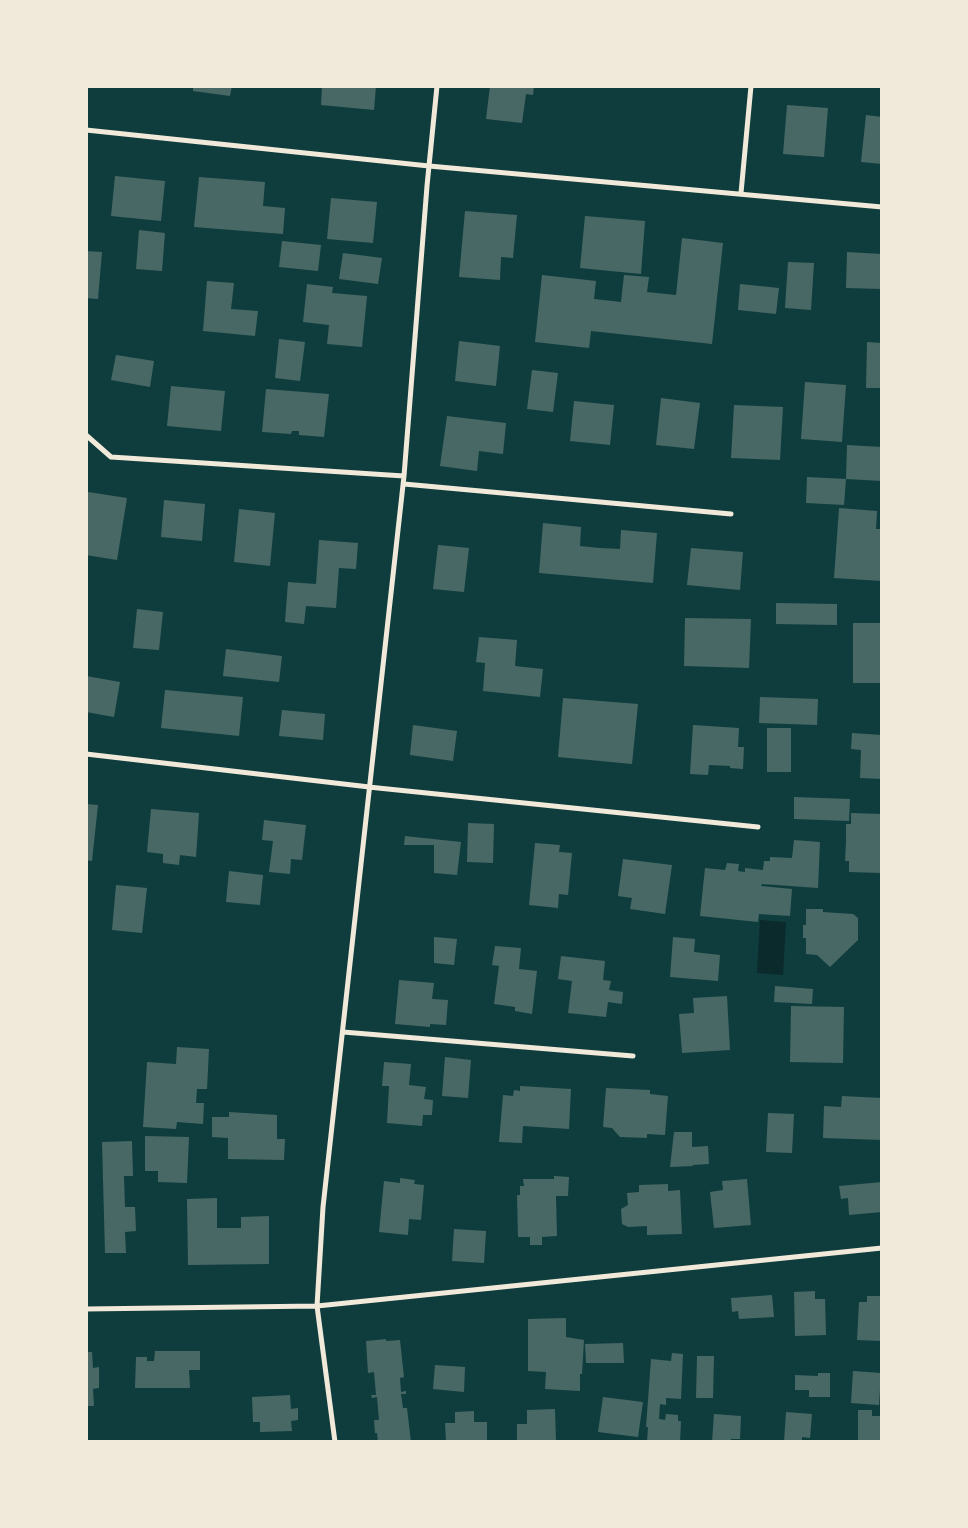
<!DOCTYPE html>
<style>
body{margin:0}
#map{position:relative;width:968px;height:1528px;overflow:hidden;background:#0f3d3e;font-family:"Asap Condensed",sans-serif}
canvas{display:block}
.frame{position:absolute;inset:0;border:88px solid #f1e9da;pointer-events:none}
</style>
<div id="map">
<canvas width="968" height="1528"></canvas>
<div class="frame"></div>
</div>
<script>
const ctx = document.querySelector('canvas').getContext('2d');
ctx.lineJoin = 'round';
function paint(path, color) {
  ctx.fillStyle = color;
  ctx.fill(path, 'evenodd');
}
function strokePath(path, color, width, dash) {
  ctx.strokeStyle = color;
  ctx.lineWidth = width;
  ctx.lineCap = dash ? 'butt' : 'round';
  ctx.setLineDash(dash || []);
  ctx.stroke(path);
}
const water = new Path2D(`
 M760 920 786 922 783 975 757 973Z`);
const building = new Path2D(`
 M193 86H232L230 96 193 91Z
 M322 86H376L374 110 321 105Z
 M490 86H534L533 95 526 94 522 123 486 119Z
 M787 105 828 108 824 157 783 154Z
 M866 115 882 117V164L861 162Z
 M115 176 165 181 161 221 111 216Z
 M199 177 265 182 263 206 285 208 283 234 194 227Z
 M331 198 377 202 373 243 327 239Z
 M465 211 517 215 513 258 501 257 500 280 459 277Z
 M585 216 645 221 641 274 580 268Z
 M139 230 165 233 162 271 136 269Z
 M682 238 723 243 712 344 591 331 589 348 535 342 542 275 596 281 594 299 621 302 624 275 649 277 647 292 676 295Z
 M282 241 321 245 318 271 279 267Z
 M86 251 102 252 98 299 86 298Z
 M847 252 882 254V289L846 288Z
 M343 253 382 258 378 284 339 279Z
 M788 262 814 263 811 310 785 308Z
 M207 281 234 283 231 309 258 311 255 336 203 331Z
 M307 284 333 287 332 293 367 296 362 347 327 344 329 325 303 322Z
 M740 284 779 288 776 314 738 310Z
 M279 339 305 342 300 381 275 378Z
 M459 341 500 346 496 386 455 381Z
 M867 342 882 343V388H866Z
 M116 355 154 361 150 387 111 380Z
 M532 370 558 373 553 412 527 409Z
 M805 382 846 385 842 442 801 439Z
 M171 386 225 391 221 431 167 426Z
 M266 389 329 394 324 437 299 435V431H292L291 434 262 432Z
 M661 398 700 403 694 449 656 445Z
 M574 401 614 405 610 445 570 441Z
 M734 405 783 407 780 460 731 458Z
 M447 416 506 423 503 454 479 451 477 471 440 466Z
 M847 445 882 447V481L846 479Z
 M807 477 846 479 844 505 806 503Z
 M88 492 127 498 117 560 86 555V503Z
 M164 500 205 504 202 541 161 537Z
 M839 508 877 511 876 529H882V581L834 578Z
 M239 509 275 513 270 566 234 562Z
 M543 523 581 527 580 546 600 548 620 549 621 530 657 533 653 583 539 573Z
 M319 540 358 543 356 569 339 568 336 608 306 606 304 624 285 622 288 582 316 584Z
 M438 545 469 548 464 592 433 589Z
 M691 548 743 552 740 590 687 585Z
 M776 603 837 604V625L776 624Z
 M137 609 163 612 159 650 133 648Z
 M685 618 751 619 749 668 684 666Z
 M853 623H882V683H853Z
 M479 637 517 640 515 666 543 669 540 697 483 691 485 663 476 662Z
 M226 649 282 656 279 682 223 676Z
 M86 676 120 682 114 717 86 712Z
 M165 690 243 697 239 736 161 728Z
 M760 697 818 699 817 725 759 723Z
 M563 698 638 704 632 764 558 757Z
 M282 710 325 714 323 740 279 736Z
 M413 725 457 731 453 761 410 755Z
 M693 725 739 728 738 747H744L743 769 730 768V766L709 765 708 775 690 774Z
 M767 728H791V772H767Z
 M852 733 882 735V779L860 778 861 750 851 749Z
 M794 797 850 799 849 821 794 819Z
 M86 804 98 805 92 861 86 860Z
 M151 809 199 813 196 857 180 855 179 865 163 863V854L147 852Z
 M851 813 882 814V873L849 872V861H845L846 842V824H851Z
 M264 820 306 825 302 860 291 859 290 874 269 872 273 841 262 840Z
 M468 823 494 824 493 863 467 862Z
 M405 836 461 842 457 875 434 873V845H404Z
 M794 840 820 842 818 888 762 884 761 886 792 889 790 916 759 914 758 922 700 916 705 868 725 870 727 863 739 864 738 871 745 872V868L763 870 764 861H770V857L792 858Z
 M535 843 560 845 559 852 572 853 568 895 559 894 558 908 529 905Z
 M623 859 672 865 665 914 630 909 632 898 618 896Z
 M229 871 263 875 260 905 226 902Z
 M116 885 147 888 142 933 112 930Z
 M806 909H823V912L853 914 858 918V940L830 967 817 955 806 954V938H803V925H806Z
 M434 937 457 939 454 965 434 963Z
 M673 937 695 939 694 952 720 955 718 981 670 977Z
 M495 946 521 948 519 969 537 971 532 1014 515 1011V1007L494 1004 499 966 492 965Z
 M561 956 605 961 603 980 611 981 609 990 623 992 622 1004 608 1002 606 1017 568 1013 572 981 558 979Z
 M399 980 434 983 432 999 448 1000 446 1025 430 1024V1027L395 1024Z
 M775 986 813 989 812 1004 774 1002Z
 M727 996 730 1050 682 1053 679 1014 694 1013 693 998Z
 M791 1006 844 1007 843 1063 790 1062Z
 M177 1047 209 1049 207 1089H197L196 1103H204L203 1124 177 1122 176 1129 143 1127 147 1062 176 1064Z
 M445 1057 471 1060 468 1098 442 1096Z
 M384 1062 411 1064 409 1085 426 1087 424 1099 433 1100 432 1115H423L422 1126 387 1123 389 1086H382Z
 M520 1086 571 1089 569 1129 523 1126 522 1143 499 1142 503 1095 513 1096 514 1090 520 1091Z
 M606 1088 650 1090V1094L668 1096 665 1135 647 1134V1138L620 1137 612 1128 603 1127Z
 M842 1096 882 1098V1140L823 1138 824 1106 841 1107Z
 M229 1112 277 1115V1139H285L284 1160 228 1159V1138L212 1137V1117H229Z
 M768 1113 794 1114 792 1153 766 1152Z
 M674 1132H692V1147L708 1146 709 1164 693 1165 692 1152 693 1166 670 1167Z
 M145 1136 189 1137 187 1183 158 1182V1171H145Z
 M132 1141 133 1176H124L125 1207H135L136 1231 125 1232 126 1253H105L102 1142Z
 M554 1176 569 1177 568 1196H556L557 1236 542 1237V1245H530V1237H518L517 1195H520V1186H524L523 1179H554Z
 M400 1178 415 1180 414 1184 424 1185 421 1220 409 1219 408 1235 379 1232 384 1181 400 1183Z
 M747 1179 751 1225 714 1228 710 1192 723 1190 722 1181Z
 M882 1182V1212L849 1215 848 1198 841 1199 839 1186Z
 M668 1184V1191L680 1190 682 1234 647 1235V1226L628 1227 622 1224 621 1209 628 1205 627 1193 639 1192V1185Z
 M217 1198V1228H241V1217L269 1216V1264L188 1265 187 1199Z
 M454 1229 486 1231 484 1263 452 1261Z
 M815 1291V1299H825L826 1335 795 1336 794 1292Z
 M772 1295 774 1317 739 1319 738 1311 732 1312 731 1298Z
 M867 1296H882V1341L857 1340 859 1302H867Z
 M566 1318V1337L584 1340 582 1374H580V1391L545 1389 546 1372 528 1371V1319Z
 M386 1339V1341L400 1340 404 1377 400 1378 401 1392 406 1391V1394H401L403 1408H407L411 1442H378L377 1433H375L374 1420H379L377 1397 372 1398 371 1395H376L374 1372 368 1373 366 1341Z
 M623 1343 624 1363H586L585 1344Z
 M155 1351H200V1370H189L190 1388H135L136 1357H147V1361H154Z
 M86 1352H92L93 1368 99 1367V1388L93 1389 94 1406H86Z
 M672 1353 683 1354 681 1399 666 1398V1405L660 1404 659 1419 665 1420 666 1414 678 1415V1421H681L680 1442H647L648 1427H646L651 1359 671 1361Z
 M697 1356H714L713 1398H696Z
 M435 1365 465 1367 464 1392 433 1389Z
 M853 1371 881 1373 879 1405 851 1403Z
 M818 1373H830V1397H809V1390H795V1375L818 1376Z
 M290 1395 291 1409 298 1408V1420L291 1421 292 1431 260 1432V1422H253L252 1397Z
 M603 1397 643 1402 638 1437 598 1432Z
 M555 1409 556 1442H517V1424H527V1410Z
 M858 1410H872V1416H882V1442H858Z
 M474 1411V1422H487V1442H446L445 1423H455V1412Z
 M786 1412 812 1414 810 1438 802 1437V1442H784Z
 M714 1414 741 1416 740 1439H731V1442H712Z`);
const minor = new Path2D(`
 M86 130 429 166 882 207
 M741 193 751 86
 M86 435 111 457 404 476
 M404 484 731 514
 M86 754 378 788 758 827
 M343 1032 633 1056
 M86 1309 317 1306 882 1248
 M335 1442 317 1306 323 1207 404 476 427 186 437 86`);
paint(water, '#0a2a2b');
paint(building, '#486865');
strokePath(minor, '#f1e9da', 5);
</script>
